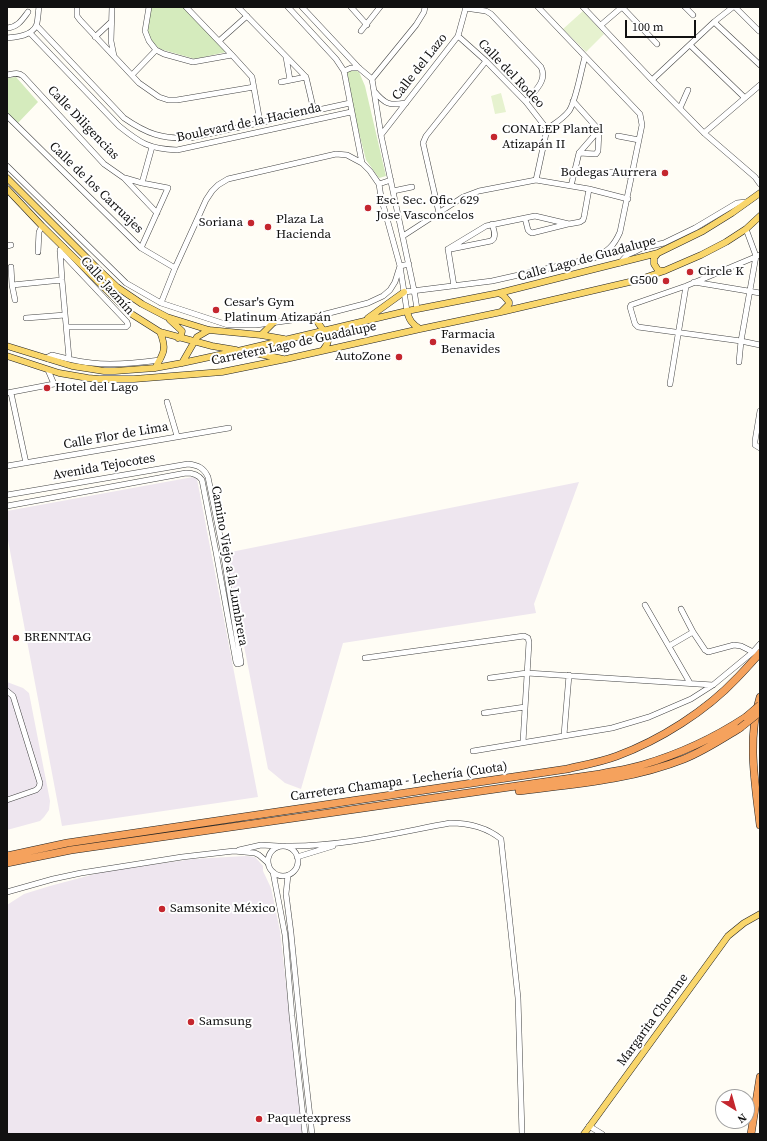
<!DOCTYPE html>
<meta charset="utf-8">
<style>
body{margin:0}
#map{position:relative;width:767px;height:1141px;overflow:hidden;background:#fffdf5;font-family:"Source Serif 4",serif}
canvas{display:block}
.frame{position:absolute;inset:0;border:8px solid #111;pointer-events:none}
.north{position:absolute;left:715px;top:1089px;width:40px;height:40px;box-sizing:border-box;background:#fff;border:1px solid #a0a0a0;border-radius:50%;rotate:143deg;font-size:11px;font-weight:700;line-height:16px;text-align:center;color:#111}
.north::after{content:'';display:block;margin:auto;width:14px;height:18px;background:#c4262e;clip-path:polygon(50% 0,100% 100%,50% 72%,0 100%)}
.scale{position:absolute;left:625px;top:20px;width:71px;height:18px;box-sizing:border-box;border:2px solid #111;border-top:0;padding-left:5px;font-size:12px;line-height:14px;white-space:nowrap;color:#111;-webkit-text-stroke:3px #fff;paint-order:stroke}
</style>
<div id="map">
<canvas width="767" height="1141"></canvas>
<div class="frame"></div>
<div class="north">N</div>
<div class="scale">100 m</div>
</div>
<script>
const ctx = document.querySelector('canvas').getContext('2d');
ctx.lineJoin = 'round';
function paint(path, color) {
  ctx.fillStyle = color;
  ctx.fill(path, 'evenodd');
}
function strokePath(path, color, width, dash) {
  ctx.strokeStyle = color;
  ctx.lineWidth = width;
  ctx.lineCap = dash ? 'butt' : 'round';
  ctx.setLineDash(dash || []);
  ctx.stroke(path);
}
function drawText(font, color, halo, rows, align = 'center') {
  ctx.font = font + ' "Source Serif 4",serif';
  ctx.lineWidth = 4;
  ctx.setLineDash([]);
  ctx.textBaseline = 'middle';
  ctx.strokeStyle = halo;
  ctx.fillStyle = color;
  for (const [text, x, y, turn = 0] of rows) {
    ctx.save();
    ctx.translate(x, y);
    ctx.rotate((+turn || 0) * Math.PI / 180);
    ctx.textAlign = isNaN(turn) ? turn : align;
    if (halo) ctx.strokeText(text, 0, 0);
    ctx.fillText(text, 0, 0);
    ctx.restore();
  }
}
const industrial = new Path2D(`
 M193 477 197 479 258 797 62 826 7 535V511Z
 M579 482 534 604 536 613 343 643 301 789 285 783 268 769 226 553Z
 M7 682 23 688 29 693 50 801 49 810 44 817 40 821 7 830Z
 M246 856 255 857 263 866V871L271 888 280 931 303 1134H7V905L24 894 50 886 106 871 193 859Z`);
const green = new Path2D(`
 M151 7H183L226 52 195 59 160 49 150 40 146 31Z
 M355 70 359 72 365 86 386 176 379 178 366 160 355 117 347 72 349 71Z
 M16 77 38 102 17 124 7 114V78Z`);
const pitch = new Path2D(`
 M583 11 604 34 586 52 563 29Z
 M501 93 506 112 495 114 491 96Z`);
const minor = new Path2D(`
 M77 7V16L80 20 139 83 159 97 168 100H177L254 87
 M112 7 111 41 114 56
 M149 7 145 31 149 41 156 50 164 54 193 62 232 55
 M186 7 232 55 252 77 260 122
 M238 7 306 77 314 111
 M288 7 336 59 344 71 362 163 370 171 379 184 381 197 400 266 407 311
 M302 7 359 68 372 79 381 135 414 290 417 309
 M351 7 367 25
 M583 7 652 80 704 133 755 177 760 184
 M622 7 657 44
 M685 7 693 15
 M735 7 759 31
 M465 8 486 11 491 14 541 67C548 81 534 91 526 102
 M714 22 760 65
 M601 25 622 7
 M37 26 124 118C147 134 162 139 190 138L350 103
 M7 28C18 27 22 20 28 12
 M361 31 380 7
 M30 33 119 126C140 143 149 149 177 150L351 112
 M458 36 486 61 526 102 547 129
 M95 37 111 22
 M7 38C16 37 31 36 36 26 38 23 38 12 39 7
 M219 41 247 16
 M690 45 745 98
 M286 57 290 80
 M344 71 351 68H359
 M7 75C13 74 18 72 23 76L104 164 124 178 157 213
 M132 75 156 50
 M372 79 416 25 424 12 425 7
 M652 80 714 22 733 7
 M281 82 306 77
 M374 91C385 104 389 106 406 103
 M573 101 599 130 598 151 596 154 579 153
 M680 108 688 90
 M7 116 141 248 175 268
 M704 133 760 85
 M381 135 458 36 466 7
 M618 136 639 140
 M7 166 126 283 161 303 228 325H256L314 317 368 303 383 296 390 290 395 282 400 266 409 264
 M611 172 632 176
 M125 178 142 183 168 188 141 248
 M536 180 547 129C554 124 563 119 569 111 576 101 581 70 585 57
 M142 183 152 147
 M379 184 391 180
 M571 186 579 153 599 130
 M393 191 412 187
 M439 213 423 143 426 136 486 61
 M525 218 528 230 530 232 532 233 568 224
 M403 236 463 197 479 191 536 180 589 189 628 199
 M7 246 11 245
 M64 247 60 251 127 322 128 325 126 327H67
 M448 249 486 226 535 216 569 224 580 222 583 220 584 217 589 189
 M448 249 454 286
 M451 249 491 241C497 238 494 230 492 224
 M60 250 62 280 69 358
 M38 252 39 232 42 226
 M760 255 686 286 631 305 630 307 635 324 638 327 741 341 760 345
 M620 263 627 255 634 252 642 248 664 243 695 228 737 203 746 202
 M11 267 12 285 15 300
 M694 282 760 293
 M12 285 62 280
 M404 292 492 281 594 258C608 251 614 246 620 232L642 125 640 114 538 7
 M161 303 175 268 206 200 212 191 218 185 228 179 336 154 347 155 362 163
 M26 318 65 315
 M48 359V357L52 355C65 358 78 362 92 363 113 366 138 363 160 360
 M739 362 741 341 756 256 746 229
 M48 370 54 384
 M670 384 686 286
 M7 393 54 384
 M11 393 26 463
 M167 402 177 436
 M760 411 755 441V445L760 448
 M7 466 229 428
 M7 495 188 464C198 465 204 468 208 477L223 551 241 663 237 664 236 662 216 552 202 480C198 474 192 473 186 473L7 506
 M645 605 690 683
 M681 609 693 632 705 650 708 652 734 645 741 646 753 652
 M669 646 693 632
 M365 658 524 636 528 638 529 642 523 742
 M490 678 527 673 713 685
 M7 691 13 696 40 783 39 787 36 790 7 800
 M484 713 525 707
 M564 735 569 675
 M473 751 612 728 649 717 691 699 713 685 753 652 760 644
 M286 846C341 847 396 833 450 823 469 823 486 827 501 839L518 998 522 1134
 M268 861a15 15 0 1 1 30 0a15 15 0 1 1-30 0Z
 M239 850 261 845 278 846
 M297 857 333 846
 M273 872 285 935 292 1016 305 1134
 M288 875 286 894 291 933 303 1055 312 1134
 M7 892 53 879 81 873 182 857 234 851 255 853 259 855 268 863
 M589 1126 602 1134`);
const major = new Path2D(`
 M7 178 99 270 117 287 142 304 167 317 209 330 261 335 284 339
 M7 189 42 226 130 313 160 332 212 346 236 350
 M658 253 654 258V264L658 270 664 271
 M499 293 504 296 509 302V304L502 311
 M407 311C409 320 412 324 420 329
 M314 317 328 337C329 343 326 346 323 350
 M368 318 404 292
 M170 320 182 331 181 336 178 338
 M261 335 274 322
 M7 346 72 366 104 371H115L155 368 182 363 242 350 407 311 499 293 658 253 703 231 732 213 760 193
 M245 351 283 359
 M7 356 59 373 88 378 99 379H134L222 372 286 359 420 329 501 312 638 280 664 271 701 255 726 242 746 229 760 216
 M182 363 197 337 209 330
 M155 368C164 353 167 349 160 332
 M584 1134 728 936 744 923 760 914`);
const highway = new Path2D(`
 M760 697C747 739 755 782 760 825
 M519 791C575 784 631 780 684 759 704 751 722 739 740 728
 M7 856 67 843 567 769C584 765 601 762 617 756 660 740 706 711 737 678 745 670 752 662 760 653
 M7 863 71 850 600 774C614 771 629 769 642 765 680 754 714 738 746 717
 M751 1134 760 1077`);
const highwayBridge = new Path2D(`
 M746 717 760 705
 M740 728 760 712`);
const markers = [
 [494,137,4,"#c4262e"],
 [665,173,4,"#c4262e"],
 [368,208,4,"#c4262e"],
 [251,223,4,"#c4262e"],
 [268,227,4,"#c4262e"],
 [690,272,4,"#c4262e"],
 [666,281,4,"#c4262e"],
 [216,310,4,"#c4262e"],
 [433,342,4,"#c4262e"],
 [399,357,4,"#c4262e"],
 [47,388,4,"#c4262e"],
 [16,638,4,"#c4262e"],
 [162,909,4,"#c4262e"],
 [191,1022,4,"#c4262e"],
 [259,1119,4,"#c4262e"]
];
const streetNames = [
 ["Calle del Lazo",420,67,-52],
 ["Calle del Rodeo",511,74,46],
 ["Calle Diligencias",83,123,46],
 ["Boulevard de la Hacienda",249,123,-12],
 ["Calle de los Carruajes",96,188,44],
 ["Calle Lago de Guadalupe",587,259,-15],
 ["Calle Jazmín",107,286,48],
 ["Carretera Lago de Guadalupe",294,344,-12],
 ["Calle Flor de Lima",116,436,-10],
 ["Avenida Tejocotes",104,467,-10],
 ["Camino Viejo a la Lumbrera",229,566,80],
 ["Carretera Chamapa - Lechería (Cuota)",399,782,-8],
 ["Margarita Chornne",653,1020,-54]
];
const poiNames = [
 ["CONALEP Plantel",502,130],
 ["Atizapán II",502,145],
 ["Bodegas Aurrera",657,173,"right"],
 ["Esc. Sec. Ofic. 629",376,201],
 ["Jose Vasconcelos",376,216],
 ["Plaza La",276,220],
 ["Hacienda",276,235],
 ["Soriana",243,223,"right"],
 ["Circle K",698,272],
 ["G500",658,281,"right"],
 ["Cesar's Gym",224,303],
 ["Platinum Atizapán",224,318],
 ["Farmacia",441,335],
 ["Benavides",441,350],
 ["AutoZone",391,357,"right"],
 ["Hotel del Lago",55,388],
 ["BRENNTAG",24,638],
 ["Samsonite México",170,909],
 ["Samsung",199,1022],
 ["Paquetexpress",267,1119]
];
paint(industrial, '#eee6ef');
paint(green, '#d5ebbd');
paint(pitch, '#e6f2cf');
strokePath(minor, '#444', 6);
strokePath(major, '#222', 7);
strokePath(highway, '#222', 8);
strokePath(minor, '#fff', 5);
strokePath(major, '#f9d66b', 6);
strokePath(highway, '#f5a25d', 7);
strokePath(highwayBridge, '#222', 8, []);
strokePath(highwayBridge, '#f5a25d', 7);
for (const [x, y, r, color] of markers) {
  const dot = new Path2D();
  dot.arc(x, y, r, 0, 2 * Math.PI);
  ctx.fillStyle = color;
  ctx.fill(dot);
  strokePath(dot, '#fff', 1.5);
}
drawText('13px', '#111', '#fff', streetNames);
drawText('13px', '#111', '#fff', poiNames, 'left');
</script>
